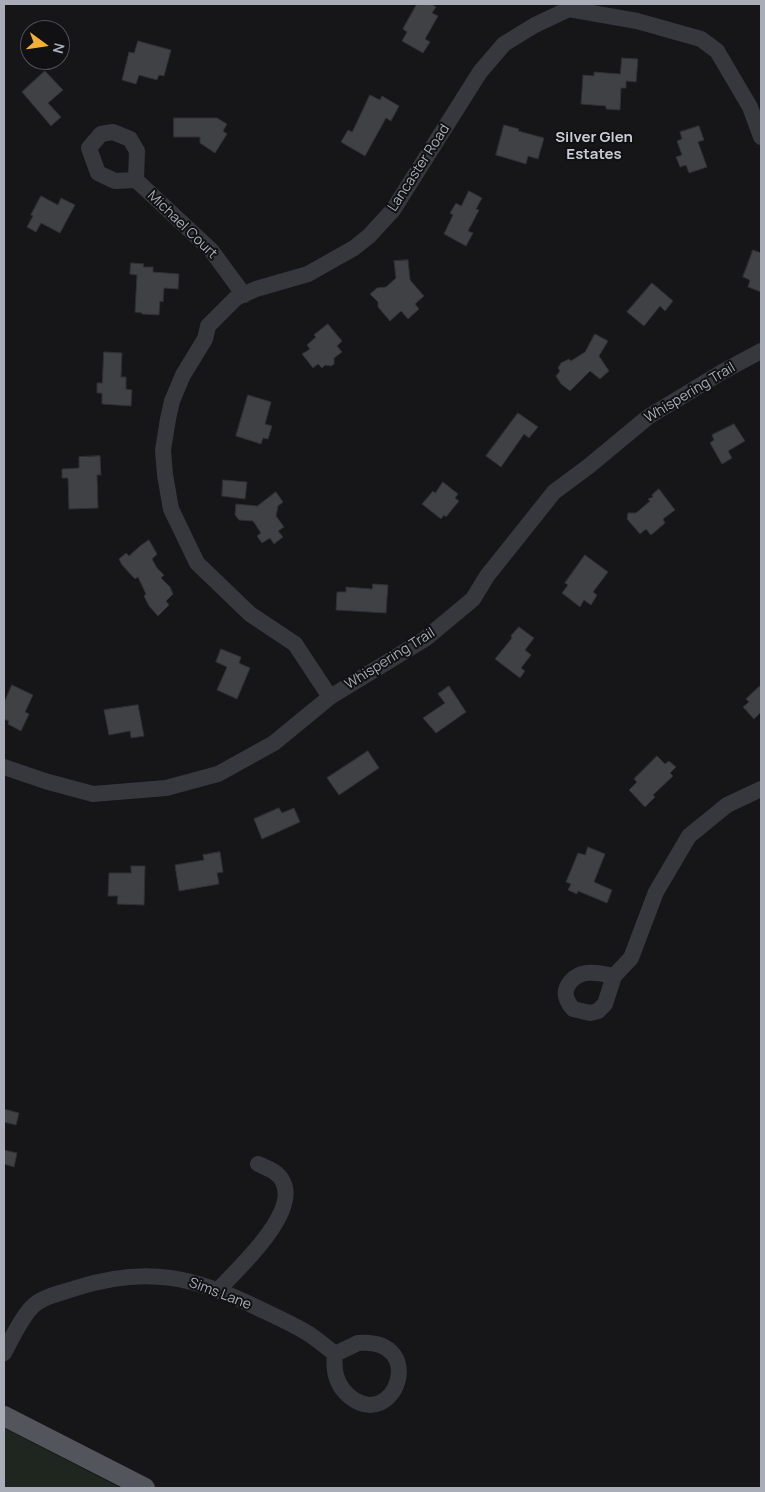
<!DOCTYPE html>
<style>
body{margin:0}
#map{position:relative;width:765px;height:1492px;overflow:hidden;background:#161618;font-family:Manrope,sans-serif}
canvas{display:block}
.frame{position:absolute;inset:0;border:5px solid #a8adb8;pointer-events:none}
.north{position:absolute;left:20px;top:20px;width:50px;height:50px;box-sizing:border-box;background:#111113;border:1px solid #4d4f55;border-radius:50%;rotate:104deg;font-size:14px;font-weight:700;line-height:20px;text-align:center;color:#a8adb8}
.north::after{content:'';display:block;margin:auto;width:18px;height:22px;background:#f2b134;clip-path:polygon(50% 0,100% 100%,50% 72%,0 100%)}
</style>
<div id="map">
<canvas width="765" height="1492"></canvas>
<div class="frame"></div>
<div class="north">N</div>
</div>
<script>
const ctx = document.querySelector('canvas').getContext('2d');
ctx.lineJoin = 'round';
function paint(path, color) {
  ctx.fillStyle = color;
  ctx.fill(path, 'evenodd');
}
function strokePath(path, color, width, dash) {
  ctx.strokeStyle = color;
  ctx.lineWidth = width;
  ctx.lineCap = dash ? 'butt' : 'round';
  ctx.setLineDash(dash || []);
  ctx.stroke(path);
}
function drawText(font, color, halo, rows, align = 'center') {
  ctx.font = font + ' Manrope,sans-serif';
  ctx.lineWidth = 4;
  ctx.setLineDash([]);
  ctx.textBaseline = 'middle';
  ctx.strokeStyle = halo;
  ctx.fillStyle = color;
  for (const [text, x, y, turn = 0] of rows) {
    ctx.save();
    ctx.translate(x, y);
    ctx.rotate((+turn || 0) * Math.PI / 180);
    ctx.textAlign = isNaN(turn) ? turn : align;
    if (halo) ctx.strokeText(text, 0, 0);
    ctx.fillText(text, 0, 0);
    ctx.restore();
  }
}
const green = new Path2D(`
 M4 1428 121 1488H4Z`);
const building = new Path2D(`
 M417 4H431L436 7 432 13 438 16 425 39 430 42 423 53 402 41 407 32 403 29Z
 M138 41 171 50 164 76 159 75 157 80 139 75 136 84 122 80 129 52 134 53Z
 M622 58 638 59 636 82 626 81V88H621L620 110 606 109V106L581 104 583 75 594 76V72L620 74Z
 M45 71 63 90 48 103 61 117 51 126 22 92Z
 M370 95 380 100 382 96 399 106 391 121 386 118 365 156 341 142 348 130 352 132Z
 M174 118H217L227 124 223 131 227 134 215 153 200 143V137H174Z
 M504 125 519 129 518 131 544 138 538 159 528 156 526 164 496 155Z
 M699 126 704 140 698 142 707 167 689 173 686 165 680 167 676 157 682 155 677 141 682 139 680 132Z
 M469 191 482 198 476 209 479 210 468 231 473 233 466 246 444 234 453 215 450 213 456 203 461 206Z
 M41 196 58 205 61 198 75 205 60 233 41 223 36 232 27 227 33 216 31 215Z
 M753 250 761 253V292L748 287 750 280 743 277Z
 M408 260 410 280 424 296 415 304 419 309 408 319 401 311 390 321 378 307V302L370 294 377 288 386 287 396 278 394 261Z
 M131 263 144 264 143 267H153V272L179 274 178 289 164 288 163 302 160 301 159 315 142 314V313L135 312 137 275 130 274Z
 M652 283 673 301 665 311 660 306 644 326 627 312Z
 M328 324 342 341 337 346 342 352 334 358V364L331 366 325 365 322 368 318 364 313 368 302 354 310 349 307 345 316 337 314 335Z
 M595 334 608 341 599 356 609 371 600 379 590 371 570 391 561 384 556 376 560 371 558 368 561 363 569 359 571 361 585 352Z
 M104 352 122 353 121 377H126V389L132 390 131 406 102 404V393H97V383H102Z
 M248 395 271 402 265 424 272 426 268 439 263 438 261 444 236 436Z
 M518 413 538 427 529 438 524 434 501 467 486 456Z
 M734 424 745 441 728 451 732 458 722 464 710 443 714 440 712 435Z
 M100 456 101 475H97L98 508 69 509 68 478H62V469L79 468V457Z
 M223 480 247 482 245 499 222 496Z
 M443 482 458 494 455 498 459 501 446 517 444 515 441 519 422 504 433 491 435 493Z
 M659 489 675 510 663 519 665 523 651 535 646 529 640 534 627 519 628 513H636L650 501 648 499 653 497 652 495Z
 M276 492 283 502 278 506 276 516 284 527 278 531 283 537 274 544 270 538 262 543 257 536 261 533 253 521 239 520 235 515 236 504 257 506Z
 M149 540 157 554 152 559 157 568 164 575 161 578 170 587 173 594 166 601 169 605 158 616 149 606 144 596 146 594 138 577 135 579 122 565 119 559 126 553 129 556 140 546Z
 M585 555 608 572 593 592 597 595 591 605 584 600 580 607 562 593 568 585 565 583Z
 M373 584 388 585 386 613 336 610 337 592H346V587L372 589Z
 M519 627 534 638 525 650 531 655 521 668 525 671 520 678 495 659 512 638 511 636Z
 M221 649 241 657 239 663 250 668 237 699 217 690 227 667 216 662Z
 M12 685 33 695 25 712 29 714 21 731 8 724 9 721 4 719V703Z
 M761 685V712L754 719 743 707 749 702 746 699Z
 M449 686 466 712 436 733 423 718 445 703 438 694Z
 M138 705 144 736 131 738 130 731 109 735 104 710Z
 M368 751 379 768 339 795 327 778Z
 M657 756 665 764 669 761 676 767 670 773 673 776 653 795 655 797 645 807 629 790 637 782 634 779Z
 M279 808 282 813 294 808 300 822 262 839 254 819Z
 M588 847 605 854 594 882 612 890 607 903 578 891 577 894 568 890 571 884 566 882 578 853 585 855Z
 M220 852 223 872 217 873 219 884 179 891 175 865 204 860 203 855Z
 M131 866H145L144 905 117 904 118 896H108L109 873H131Z
 M4 1109 19 1113 16 1125 4 1122Z
 M4 1150 17 1153 14 1167 4 1164Z`);
const minor = new Path2D(`
 M136 180 137 151 130 139 113 132 101 134 89 148 98 173 115 181 136 180 211 250 244 295
 M330 697 295 644 250 614 197 563 171 509 165 475 163 450 168 419 172 401 183 375 205 339 208 326 236 298 256 289 308 274 354 248 369 236 393 210 480 72 504 44 535 25 569 9 637 21 701 39 717 51 750 107 761 137
 M4 767 45 781 93 794 166 788 218 774 274 743 330 697 425 639 473 599 487 576 554 492 589 466 648 417 722 372 761 351
 M614 976C596 972 577 968 567 987 563 995 568 1003 573 1009L590 1013 598 1011 605 1004 614 976 631 958 656 892 689 836 727 805 761 789
 M218 1290C238 1269 299 1213 283 1182 279 1172 267 1168 258 1164
 M358 1343C429 1337 395 1434 349 1396 336 1385 333 1370 335 1354Z
 M4 1353C12 1338 20 1320 31 1308 42 1296 62 1293 76 1288 147 1265 196 1277 260 1309 275 1316 290 1323 304 1331 315 1337 325 1346 335 1354`);
const major = new Path2D(`
 M4 1416 145 1488`);
const streetNames = [
 ["Lancaster Road",419,168,-57],
 ["Michael Court",182,225,44],
 ["Whispering Trail",690,393,-31],
 ["Whispering Trail",390,659,-32],
 ["Sims Lane",220,1294,21]
];
const neighbourhoodNames = [
 ["Silver Glen",594,138],
 ["Estates",594,155]
];
paint(green, '#1e261f');
paint(building, '#404145');
strokePath(building, '#303034', 1);
strokePath(minor, '#37383d', 16);
strokePath(major, '#53555c', 20);
drawText('14px', '#a8adb8', '#111113', streetNames);
drawText('bold 15px', '#c9ccd4', '#111113', neighbourhoodNames);
</script>
